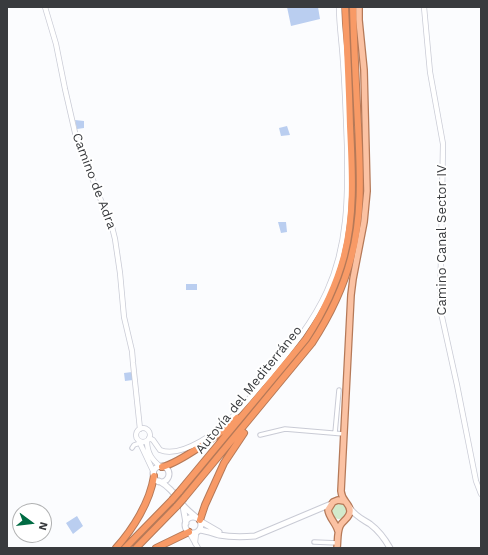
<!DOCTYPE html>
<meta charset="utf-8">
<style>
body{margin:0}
#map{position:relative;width:488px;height:555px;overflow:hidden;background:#fbfcfe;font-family:"Work Sans",sans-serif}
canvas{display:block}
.frame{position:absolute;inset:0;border:8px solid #393b3e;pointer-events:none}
.north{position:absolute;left:12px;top:503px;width:40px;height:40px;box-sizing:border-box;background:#fff;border:1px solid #b0b1b2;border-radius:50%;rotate:105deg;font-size:11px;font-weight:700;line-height:16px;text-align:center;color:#393b3e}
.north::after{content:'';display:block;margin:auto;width:14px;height:18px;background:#006b43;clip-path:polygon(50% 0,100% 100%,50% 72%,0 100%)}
</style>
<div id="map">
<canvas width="488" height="555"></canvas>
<div class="frame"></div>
<div class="north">N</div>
</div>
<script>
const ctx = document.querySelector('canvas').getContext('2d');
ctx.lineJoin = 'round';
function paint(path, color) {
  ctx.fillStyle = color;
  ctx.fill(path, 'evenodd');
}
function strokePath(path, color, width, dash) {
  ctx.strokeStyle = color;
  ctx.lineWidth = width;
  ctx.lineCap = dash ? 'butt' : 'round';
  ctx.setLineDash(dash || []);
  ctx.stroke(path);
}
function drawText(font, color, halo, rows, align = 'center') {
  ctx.font = font + ' "Work Sans",sans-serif';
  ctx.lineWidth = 4;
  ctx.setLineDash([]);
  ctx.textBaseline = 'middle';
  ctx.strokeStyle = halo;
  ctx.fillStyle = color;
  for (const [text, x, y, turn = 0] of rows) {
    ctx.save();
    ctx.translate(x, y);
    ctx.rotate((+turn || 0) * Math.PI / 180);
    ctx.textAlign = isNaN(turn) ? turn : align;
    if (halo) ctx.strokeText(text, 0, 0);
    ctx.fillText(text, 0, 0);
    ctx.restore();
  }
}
const green = new Path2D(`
 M331 511a8 8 0 1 1 16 0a8 8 0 1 1-16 0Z`);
const water = new Path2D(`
 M287 7H318L320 19 291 26Z
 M75 120 84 121V128L77 129Z
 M287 126 290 135 281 136 279 128Z
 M278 222H286L287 232 281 233Z
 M186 284H197V290H186Z
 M132 372 133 380 125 381 124 373Z
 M77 516 83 526 73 534 66 523Z`);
const minor = new Path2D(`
 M335 433 339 390
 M260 435 285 429 344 434
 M132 448 134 445 140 443
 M314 542 338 543`);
const tertiary = new Path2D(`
 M45 7 56 44 65 89 76 137 102 203 110 219 115 239 120 273 124 317 132 351 133 363 140 429
 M424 7 430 72 443 144 440 308 457 385 476 481 481 494
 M136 435a7 7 0 1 1 14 0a7 7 0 1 1-14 0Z
 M149 438 153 440 160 450C182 459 221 430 235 414 246 403 256 390 267 378 290 350 312 324 327 291 348 245 348 195 347 146 346 118 345 89 343 61 342 43 339 25 339 7
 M139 441 154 473
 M147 441C147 453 152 460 161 467
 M189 532 198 548
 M195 543 196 533`);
const secondary = new Path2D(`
 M153 474a8 8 0 1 1 16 0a8 8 0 1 1-16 0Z
 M159 481C170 487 175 495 182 504 186 509 192 514 197 518
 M183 506 186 523
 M350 508C355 516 362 519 370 524 378 530 385 539 390 548
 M185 525a8 8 0 1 1 16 0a8 8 0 1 1-16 0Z
 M200 521 219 532
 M200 530C207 531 212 533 219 535 230 537 243 537 255 536L331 504`);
const primary = new Path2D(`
 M338 531C336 523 329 518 328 510L333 502 338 500 344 501
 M337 548C338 541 337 533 340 526 343 520 350 518 350 511 350 503 342 502 341 491L351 295 353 279 364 222 367 191 364 70 359 20V7`);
const motorway = new Path2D(`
 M162 467C179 463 225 431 237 418
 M179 492 306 339C323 313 336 286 344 256 355 213 352 169 350 126 349 86 347 47 345 7
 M184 498 312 343C329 317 343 289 351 258 363 214 360 170 358 125 356 86 354 46 353 7
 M200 520 205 505 224 463 244 433
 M116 548C133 529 150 502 154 476
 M125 548 172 500
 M136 548 177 506
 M156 548 189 532`);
const motorwayBridge = new Path2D(`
 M172 500 179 492
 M177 506 184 498`);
const streetNames = [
 ["Camino de Adra",94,181,69],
 ["Camino Canal Sector IV",442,240,-90],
 ["Autovía del Mediterráneo",249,390,-51]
];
paint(green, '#d2eacc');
paint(water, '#bacef0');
strokePath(minor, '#c9cbd5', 5.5);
strokePath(tertiary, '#c9cbd5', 6);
strokePath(secondary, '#c9cbd5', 7);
strokePath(primary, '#b57958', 8);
strokePath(motorway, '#b57958', 8);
strokePath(minor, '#fff', 3.5);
strokePath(tertiary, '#fff', 4.5);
strokePath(secondary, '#fff', 5);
strokePath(primary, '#fbc2a3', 5.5);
strokePath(motorway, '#f89a66', 6);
strokePath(motorwayBridge, '#b57958', 8, []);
strokePath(motorwayBridge, '#f89a66', 6);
drawText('13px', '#393b3e', '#fff', streetNames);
</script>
